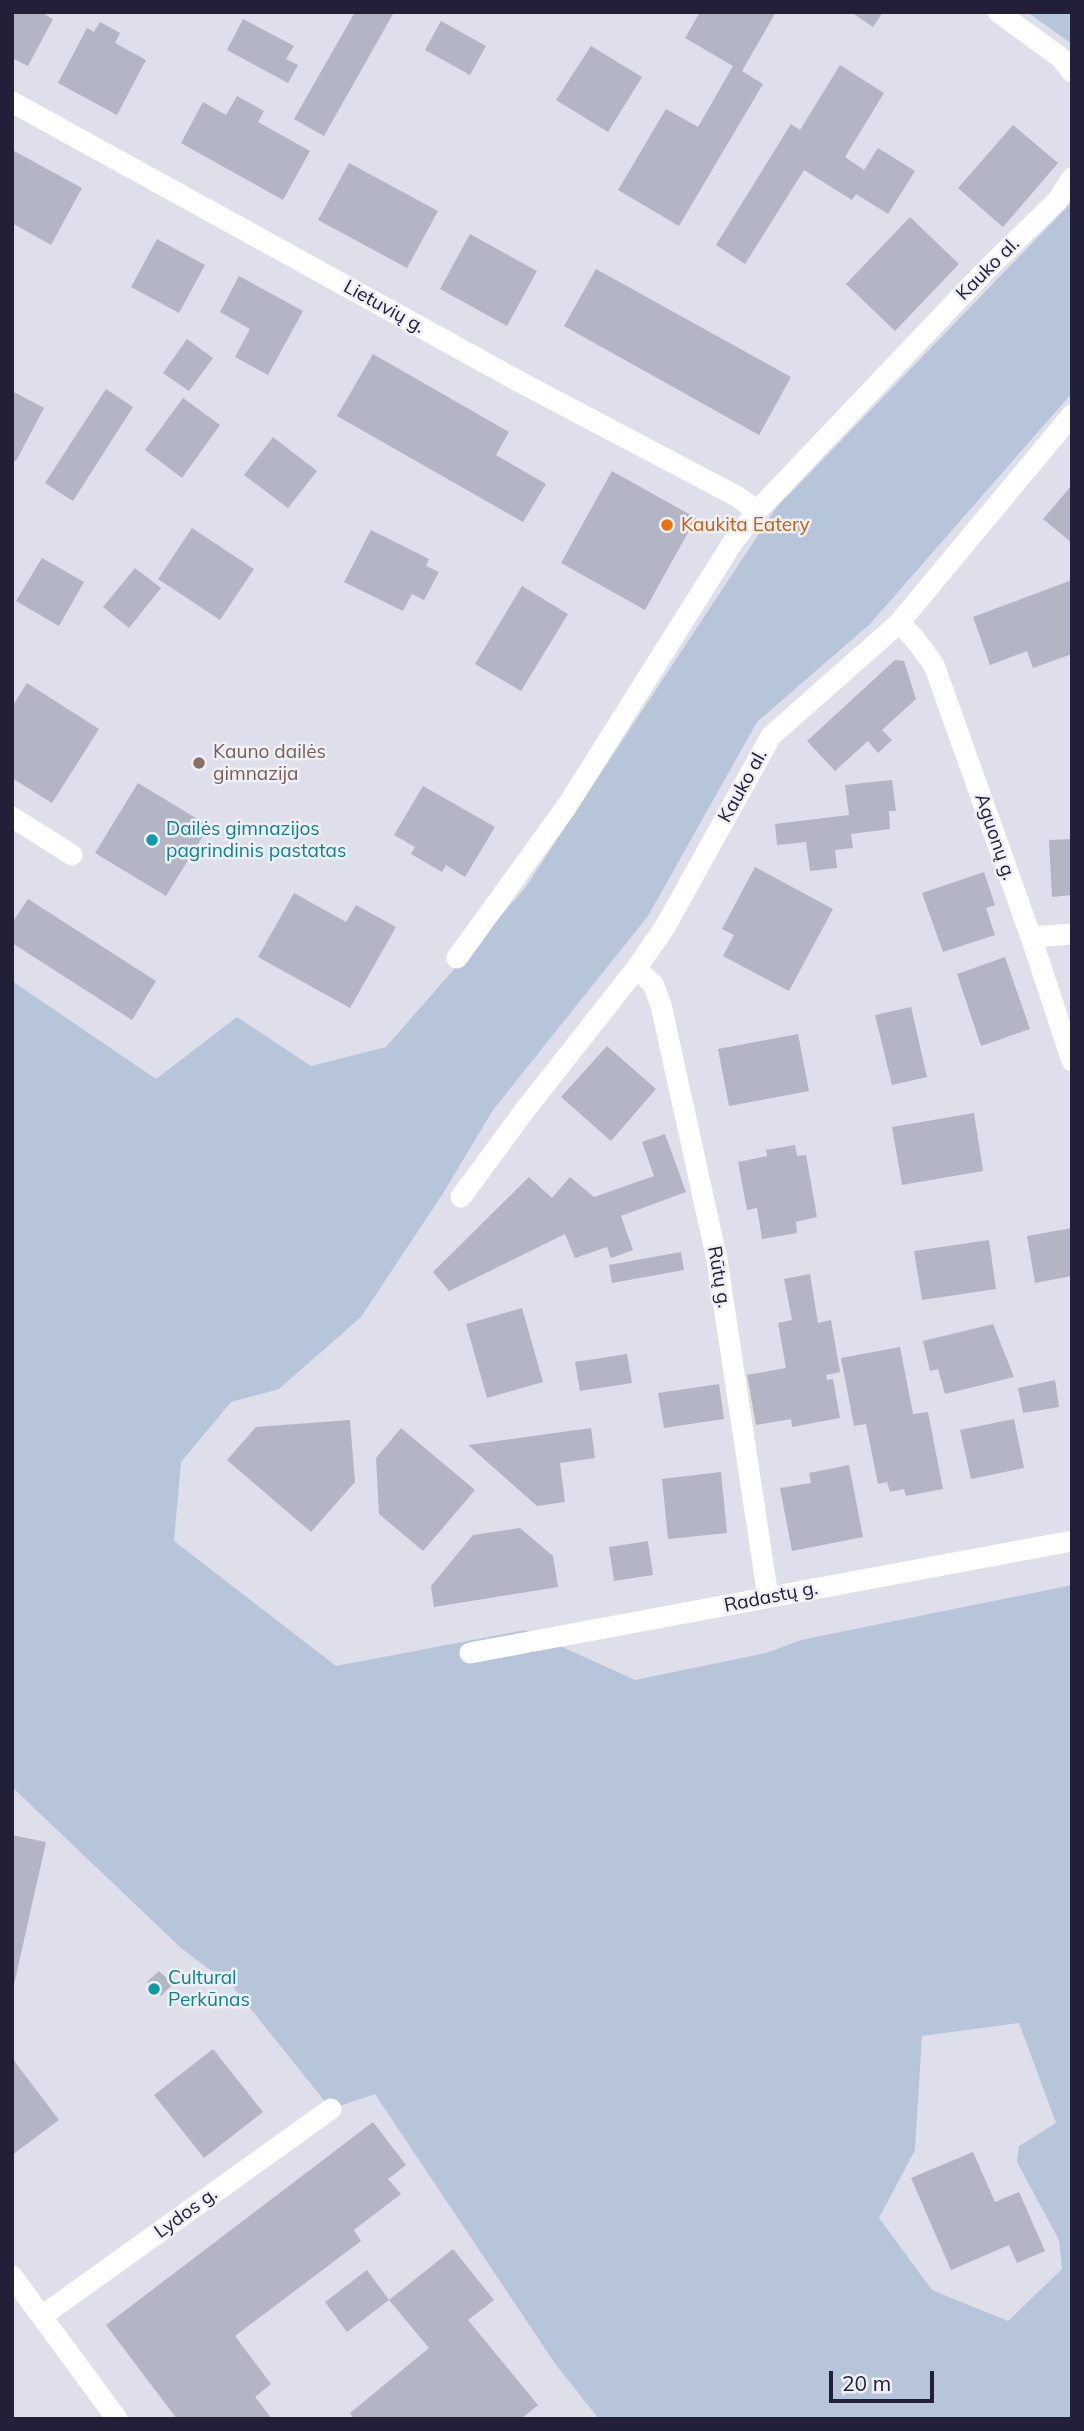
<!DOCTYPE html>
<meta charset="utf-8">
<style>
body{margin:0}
#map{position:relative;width:1084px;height:2431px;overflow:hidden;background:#dedfea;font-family:Mulish,sans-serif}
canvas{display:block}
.frame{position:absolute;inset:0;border:14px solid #222039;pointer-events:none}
.scale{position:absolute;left:829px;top:2371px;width:105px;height:32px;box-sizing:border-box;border:4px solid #222039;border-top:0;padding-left:9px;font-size:21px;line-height:24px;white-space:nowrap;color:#222039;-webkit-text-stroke:5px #eff0f7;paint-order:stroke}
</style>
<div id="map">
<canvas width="1084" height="2431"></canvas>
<div class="frame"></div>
<div class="scale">20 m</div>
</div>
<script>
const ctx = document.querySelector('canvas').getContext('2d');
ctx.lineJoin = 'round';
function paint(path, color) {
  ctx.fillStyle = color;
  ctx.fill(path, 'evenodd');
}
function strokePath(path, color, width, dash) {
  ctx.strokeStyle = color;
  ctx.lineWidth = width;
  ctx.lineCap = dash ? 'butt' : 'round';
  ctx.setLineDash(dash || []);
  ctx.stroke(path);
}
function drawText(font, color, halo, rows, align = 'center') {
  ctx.font = font + ' Mulish,sans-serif';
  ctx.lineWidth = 5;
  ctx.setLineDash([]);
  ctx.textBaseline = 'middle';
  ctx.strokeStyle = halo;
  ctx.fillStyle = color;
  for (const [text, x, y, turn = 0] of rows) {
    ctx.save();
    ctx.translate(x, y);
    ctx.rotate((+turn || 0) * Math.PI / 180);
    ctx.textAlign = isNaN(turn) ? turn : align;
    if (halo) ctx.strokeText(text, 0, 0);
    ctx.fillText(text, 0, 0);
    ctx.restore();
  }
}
const green = new Path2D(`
 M1027 12H1072V44Z
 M1072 202V393L870 624 757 722 648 916 493 1110 442 1195 361 1317 279 1389 231 1402 181 1462 174 1541 336 1666 525 1630 635 1680 766 1653 801 1640 1072 1585V2419H599L556 2365 375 2094 331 2109 233 1987 181 1948 12 1787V981L156 1079 237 1017 311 1066 386 1047 525 888 776 508ZM1019 2023 1056 2123 1019 2146 1017 2162 1059 2240 1062 2269 1008 2321 932 2290 879 2218 915 2150 922 2036Z`);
const building = new Path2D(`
 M12 12H41L53 19 28 66 12 58Z
 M355 12 393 14 324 136 294 119Z
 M700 12H776L742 71 763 84 679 226 618 190 666 109 698 127 733 66 685 38Z
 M851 12H883L873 27Z
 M243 19 294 46 286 59 298 65 288 83 227 50Z
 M441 21 486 46 470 75 425 50Z
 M100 22 120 33 115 43 146 60 117 115 58 83 87 28 94 32Z
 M591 46 642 77 608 132 556 100Z
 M840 65 884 93 845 157 864 170 878 148 915 171 888 214 856 194 852 200 804 170 745 264 716 245 791 124 800 130Z
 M237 96 264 111 258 122 310 151 283 200 181 143 203 102 226 115Z
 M1013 125 1058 163 1003 227 958 188Z
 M14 151 82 188 51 245 12 223Z
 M349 163 438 211 407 268 318 220Z
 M910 217 959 264 895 331 846 284Z
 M470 234 537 271 507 326 440 289Z
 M157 239 205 265 179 313 131 287Z
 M596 269 791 377 759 435 564 326Z
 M239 276 303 311 268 375 235 357 250 329 220 312Z
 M187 339 213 358 189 391 163 373Z
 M373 354 509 432 496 455 546 484 523 522 337 416Z
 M106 389 133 407 73 501 45 483Z
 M12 391 44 408 16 461 12 460Z
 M183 398 220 425 182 478 145 450Z
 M273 437 317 471 288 508 244 475Z
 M612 471 696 518 645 610 561 563Z
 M1072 485V543L1043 519Z
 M192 528 254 569 220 620 158 579Z
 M371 530 429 559 426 566 439 572 424 600 412 594 403 611 344 582Z
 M42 558 84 582 59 626 16 601Z
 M135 568 161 588 129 628 103 607Z
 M1072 580V654L1033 668 1027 651 990 665 973 617Z
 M522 586 568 614 521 691 475 664Z
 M895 660 904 661 916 699 882 730 892 740 878 753 868 741 835 771 807 741Z
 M27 683 99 729 52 803 12 778V707Z
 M892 780 896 811H889L890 829 851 834 853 848 835 850 837 868 810 871 806 842 777 845 775 824 849 815 845 785Z
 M138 783 209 826 166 896 95 853Z
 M423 786 495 827 465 877 446 865 442 872 411 854 415 847 394 835Z
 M1072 839V895L1052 897 1049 840Z
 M755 867 833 909 789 991 723 956 734 935 722 929Z
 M984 872 995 905 986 908 995 935 943 952 922 893Z
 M294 893 346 922 356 905 396 927 350 1008 258 957Z
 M28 899 156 981 132 1020 12 943V923Z
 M1005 957 1030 1029 981 1046 957 974Z
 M911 1007 927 1077 892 1085 875 1015Z
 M798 1034 809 1091 729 1106 718 1049Z
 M607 1046 656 1089 611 1141 561 1097Z
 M974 1113 983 1171 902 1185 892 1127Z
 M665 1134 686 1192 621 1216 633 1250 611 1258 607 1247 575 1258 565 1234 449 1291 433 1272 529 1177 552 1198 570 1177 594 1197 654 1176 642 1142Z
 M795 1145 797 1156 806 1155 817 1217 796 1222 797 1233 762 1239 757 1208 747 1210 738 1162 767 1156 766 1150Z
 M1072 1228V1276L1035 1283 1027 1236Z
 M989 1240 996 1289 922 1300 914 1251Z
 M681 1252 684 1270 612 1283 609 1265Z
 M810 1274 818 1323 831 1320 840 1372 826 1375 827 1380 833 1379 840 1418 792 1427 791 1419 756 1425 747 1375 786 1368 778 1323 792 1320 784 1279Z
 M522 1308 543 1382 487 1398 466 1324Z
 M993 1324 1014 1377 945 1394 938 1369 930 1371 923 1341Z
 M900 1347 913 1414 928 1412 943 1489 906 1496 904 1489 890 1492 887 1482 878 1484 866 1424 854 1426 841 1358Z
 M627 1354 632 1383 580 1391 575 1362Z
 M1055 1380 1059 1407 1023 1413 1018 1388Z
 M719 1384 724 1419 664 1428 658 1393Z
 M1014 1419 1024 1468 971 1479 960 1430Z
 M350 1420 355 1482 311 1532 227 1460 256 1427Z
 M401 1428 475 1490 423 1551 379 1514 376 1458Z
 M591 1428 595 1458 560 1463 565 1502 537 1506 468 1445Z
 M849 1465 863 1537 792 1551 780 1488 811 1483 809 1473Z
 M721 1472 727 1533 668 1539 662 1479Z
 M520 1528 553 1556 558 1587 434 1607 431 1586 473 1535Z
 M648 1541 653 1575 614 1581 609 1547Z
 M12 1835 46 1842 13 1989H12Z
 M159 1971 173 1984 161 1996 147 1982Z
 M213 2049 263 2112 204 2158 154 2095Z
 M12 2058 59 2120 12 2155Z
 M373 2122 406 2165 388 2179 401 2194 354 2230 361 2241 235 2336 271 2384 255 2397 272 2419H177L106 2325Z
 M973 2152 995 2202 1019 2192 1045 2251 1017 2263 1009 2245 951 2270 911 2178Z
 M453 2249 494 2300 468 2320 538 2405 521 2419H354L350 2413 429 2348 389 2300Z
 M367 2270 389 2300 347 2332 325 2302Z`);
const minor = new Path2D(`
 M998 12 1061 58 1072 72
 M12 102 520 382 738 497 757 511
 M899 623 914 638 934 665 1031 937 1072 1061
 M12 817 72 855
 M1031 937 1072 934
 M457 958 567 806 733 542 757 511 986 270 1057 201 1072 178
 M636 969 653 984 661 1005 717 1260 768 1597
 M461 1197 525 1110 636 969 665 927 771 736 899 623 1072 415
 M470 1653 1072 1541
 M12 2276 117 2419
 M42 2316 331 2109`);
const markers = [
 [667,525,7,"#e8710a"],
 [199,763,7,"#8d6e63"],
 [152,840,7,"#0f9aa8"],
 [154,1989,7,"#0f9aa8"]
];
const streetNames = [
 ["Kauko al.",988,269,-45],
 ["Lietuvių g.",384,307,29],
 ["Kauko al.",743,786,-61],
 ["Aguonų g.",995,837,71],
 ["Rūtų g.",719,1277,80],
 ["Radastų g.",771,1597,-11],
 ["Lydos g.",186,2213,-36]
];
const foodNames = [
 ["Kaukita Eatery",681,525]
];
const educationNames = [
 ["Kauno dailės",213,752],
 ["gimnazija",213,774]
];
const cultureNames = [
 ["Dailės gimnazijos",166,829],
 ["pagrindinis pastatas",166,851],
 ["Cultural",168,1978],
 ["Perkūnas",168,2000]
];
paint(green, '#b7c5db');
paint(building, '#b4b5c4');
strokePath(minor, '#fff', 21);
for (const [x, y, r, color] of markers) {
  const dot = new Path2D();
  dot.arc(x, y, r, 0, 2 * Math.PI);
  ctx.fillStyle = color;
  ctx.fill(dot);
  strokePath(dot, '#eff0f7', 2.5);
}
drawText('19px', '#222039', '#eff0f7', streetNames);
drawText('19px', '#c56008', '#eff0f7', foodNames, 'left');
drawText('19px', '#785e54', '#eff0f7', educationNames, 'left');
drawText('19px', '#0d838f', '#eff0f7', cultureNames, 'left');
</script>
